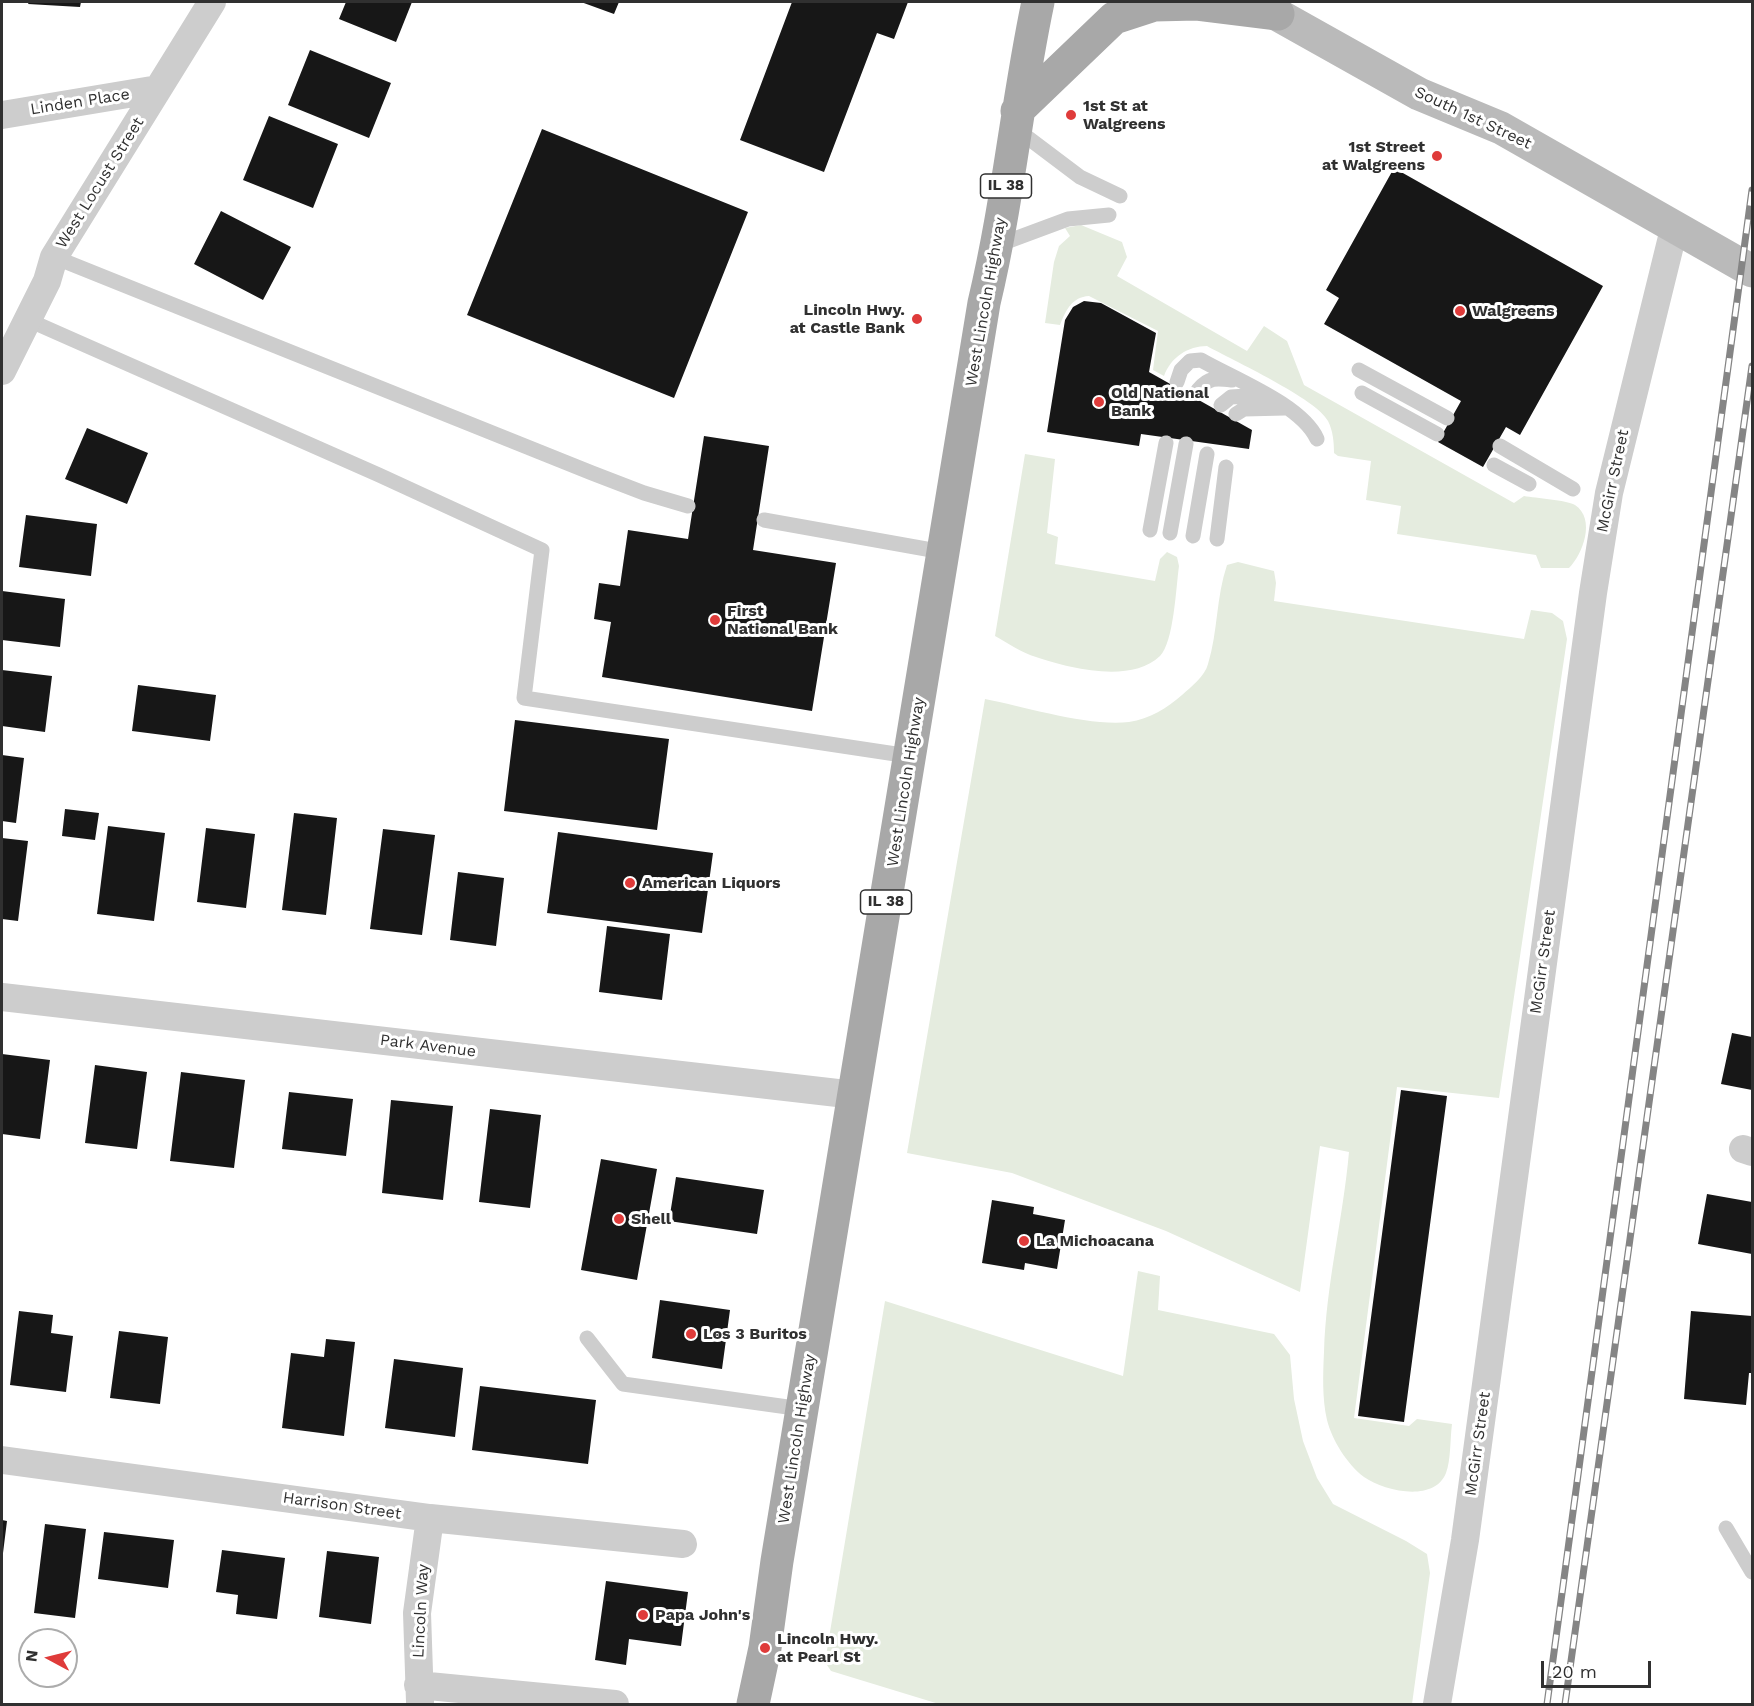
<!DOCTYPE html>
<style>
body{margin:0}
#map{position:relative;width:1754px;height:1706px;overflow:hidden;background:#fff;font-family:"Work Sans",sans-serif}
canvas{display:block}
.frame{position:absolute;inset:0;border:3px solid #303030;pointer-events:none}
.north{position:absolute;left:18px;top:1628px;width:60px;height:60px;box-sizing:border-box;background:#fff;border:2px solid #acacac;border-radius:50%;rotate:277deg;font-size:16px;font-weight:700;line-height:24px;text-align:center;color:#303030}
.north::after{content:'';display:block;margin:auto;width:21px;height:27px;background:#df3b3a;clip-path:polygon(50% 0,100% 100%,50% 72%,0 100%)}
.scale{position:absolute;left:1541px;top:1661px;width:110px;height:27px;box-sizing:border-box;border:3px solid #303030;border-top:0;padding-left:8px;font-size:18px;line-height:21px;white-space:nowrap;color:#303030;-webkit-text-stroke:4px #fff;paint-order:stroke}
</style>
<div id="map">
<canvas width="1754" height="1706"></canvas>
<div class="frame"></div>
<div class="north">N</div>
<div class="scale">20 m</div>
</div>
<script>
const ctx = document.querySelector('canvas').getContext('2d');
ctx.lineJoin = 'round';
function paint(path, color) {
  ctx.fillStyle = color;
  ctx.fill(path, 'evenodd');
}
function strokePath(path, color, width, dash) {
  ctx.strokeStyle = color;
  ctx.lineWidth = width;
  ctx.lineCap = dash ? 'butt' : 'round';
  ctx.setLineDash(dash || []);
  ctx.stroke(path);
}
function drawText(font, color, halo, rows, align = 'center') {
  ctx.font = font + ' "Work Sans",sans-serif';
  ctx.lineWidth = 6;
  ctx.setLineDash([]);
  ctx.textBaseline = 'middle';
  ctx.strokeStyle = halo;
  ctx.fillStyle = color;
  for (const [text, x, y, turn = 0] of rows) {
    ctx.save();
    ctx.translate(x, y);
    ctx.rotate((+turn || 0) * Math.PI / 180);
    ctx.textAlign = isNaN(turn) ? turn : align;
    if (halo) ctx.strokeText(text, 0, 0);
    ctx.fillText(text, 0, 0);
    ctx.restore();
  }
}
const green = new Path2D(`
 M1081 225 1122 242 1127 257 1117 276 1247 351 1264 326 1287 341 1304 385 1514 503 1524 496C1536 498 1566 500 1575 505 1596 519 1583 554 1569 568H1541L1536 555 1397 534 1401 506 1366 500 1371 461 1338 456 1334 453C1334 442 1333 431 1328 421 1317 399 1232 360 1207 346 1188 346 1171 357 1164 376L1153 370 1158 331 1089 296C1072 297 1066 310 1060 325L1045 323 1054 262 1059 246 1070 236 1065 228Z
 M1025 454 1055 459 1047 533 1058 537 1055 564 1155 581 1160 559 1167 552 1177 557 1179 566C1176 587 1174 642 1160 656 1131 684 1069 668 1036 657 1022 653 1008 643 995 636Z
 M1238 562 1274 571 1276 583 1274 601 1524 639 1531 610 1552 613 1563 621 1567 639 1499 1098 1397 1087 1354 1418 1409 1426 1417 1419 1452 1424C1450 1439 1451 1460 1446 1473 1434 1503 1384 1491 1364 1477 1347 1464 1332 1440 1327 1420 1322 1398 1323 1374 1324 1352 1326 1284 1343 1219 1349 1152L1320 1146 1300 1292 1166 1231 1012 1173 907 1153 985 699C1026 707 1090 727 1129 722 1150 719 1167 708 1182 695 1191 687 1205 676 1208 664 1218 632 1216 597 1227 565Z
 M1138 1271 1160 1276 1158 1310 1274 1334 1290 1355 1294 1399 1303 1441 1317 1478 1333 1504 1406 1541 1427 1554 1430 1573 1412 1704H939L831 1671 825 1662 885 1301 1123 1376Z`);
const building = new Path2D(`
 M29 2H81L80 7 28 4Z
 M346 2H412L396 42 339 19Z
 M581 2H619L614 14Z
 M792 2H908L894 39 877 33 824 172 740 140Z
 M310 50 391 83 369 138 288 105Z
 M269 116 338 144 313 208 243 180Z
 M542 129 748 212 674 398 467 315Z
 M1394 168 1603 286 1520 435 1506 427 1483 467 1438 442 1461 401 1324 324 1339 298 1326 290Z
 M221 211 291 247 263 300 194 264Z
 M1084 301 1101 303 1156 333 1149 372 1252 430 1249 449 1141 434 1139 446 1047 432 1065 320 1073 307Z
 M87 428 148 453 127 504 65 479Z
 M704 436 769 446 753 550 836 563 812 711 602 677 611 622 594 619 599 583 620 586 628 530 688 539Z
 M26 515 97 524 91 576 19 567Z
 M2 591 65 599 60 647 2 640Z
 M2 670 52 676 45 732 2 726Z
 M138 685 216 695 210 741 132 731Z
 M515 720 669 739 657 830 504 811Z
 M2 755 24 758 16 823 2 821Z
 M65 809 99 813 95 840 62 836Z
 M294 813 337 818 326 915 282 910Z
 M108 826 165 833 154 921 97 914Z
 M206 828 255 834 246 908 197 902Z
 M383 829 435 835 422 935 370 929Z
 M558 832 713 853 702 933 547 913Z
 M2 838 28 841 18 921 2 919Z
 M458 872 504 878 496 946 450 940Z
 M607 926 670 934 662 1000 599 992Z
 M1732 1033 1752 1037V1090L1721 1084Z
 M2 1054 50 1060 40 1139 2 1134Z
 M95 1065 147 1072 137 1149 85 1143Z
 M181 1072 245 1080 234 1168 170 1161Z
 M1401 1090 1447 1096 1404 1422 1358 1416Z
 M289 1092 353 1099 346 1156 282 1149Z
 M391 1100 453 1106 443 1200 382 1193Z
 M490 1109 541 1115 530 1208 479 1202Z
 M601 1159 657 1169 637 1280 581 1270Z
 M676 1177 764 1190 757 1234 669 1221Z
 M1707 1194 1752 1202V1254L1698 1244Z
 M992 1200 1034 1207 1033 1214 1065 1220 1057 1269 1025 1263 1024 1270 982 1263Z
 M660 1300 730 1310 722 1369 652 1358Z
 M19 1311 53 1315 51 1333 73 1336 66 1392 10 1385Z
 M1691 1311 1752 1316V1373H1749L1746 1405 1684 1399Z
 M119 1331 168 1337 160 1404 110 1398Z
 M326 1339 355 1342 344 1436 282 1428 291 1353 324 1357Z
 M394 1359 463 1368 455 1437 385 1428Z
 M480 1386 596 1400 588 1464 472 1450Z
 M2 1520 7 1521 3 1553H2Z
 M45 1524 86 1529 75 1618 34 1613Z
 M104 1532 174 1540 168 1588 98 1579Z
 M222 1550 285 1558 277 1619 236 1614 238 1595 216 1592Z
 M327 1551 379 1557 371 1624 319 1617Z
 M606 1581 688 1592 681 1646 629 1639 626 1665 595 1660Z`);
const lane = new Path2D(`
 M1015 128 1080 177 1120 196
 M998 245 1068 219 1109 215
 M54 257 592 473 644 493 688 506
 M26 319 379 475 542 550 524 698 909 756
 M1359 370 1447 418
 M1177 382 1181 370 1190 361 1201 360C1234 379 1302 405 1317 439
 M1198 390C1209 377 1216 378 1232 380
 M1362 393 1437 434
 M1221 405 1231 397 1263 395
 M1236 414 1244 409 1285 408
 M1500 446 1573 489
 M1494 465 1529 484
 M764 520 943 552
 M1150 530 1166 443
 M1170 533 1186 444
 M1193 536 1207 454
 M1217 539 1226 467
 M587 1338 623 1384 802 1409
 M1726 1528 1752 1572`);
const street = new Path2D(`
 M2 115 158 89
 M2 371 47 281 54 257 212 2
 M2 997 855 1095
 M1743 1149 1752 1152
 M2 1460 430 1518 683 1544
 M418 1685 615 1704
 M420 1702 417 1613 430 1518
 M1437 1704 1465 1540 1593 593 1609 493 1675 225`);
const secondary = new Path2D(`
 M1255 2 1419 94 1501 128 1752 271`);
const primary = new Path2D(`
 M1017 111 1114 18 1154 5 1197 4 1278 14
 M753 1704 765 1648 777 1561 984 303C1008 203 1017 101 1038 2`);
const rail = new Path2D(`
 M1547 1704 1752 190
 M1565 1704 1752 366`);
const markers = [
 [1071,115,6,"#df3b3a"],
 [1437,156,6,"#df3b3a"],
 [1460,311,6,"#df3b3a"],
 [917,319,6,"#df3b3a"],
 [1099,402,6,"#df3b3a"],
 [715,620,6,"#df3b3a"],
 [630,883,6,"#df3b3a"],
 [619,1219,6,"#df3b3a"],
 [1024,1241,6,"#df3b3a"],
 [691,1334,6,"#df3b3a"],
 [643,1615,6,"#df3b3a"],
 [765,1648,6,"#df3b3a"]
];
const shields = [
 [1006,186,51],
 [886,902,51]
];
const shieldNames = [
 ["IL 38",1006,186],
 ["IL 38",886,902]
];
const streetNames = [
 ["Linden Place",80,102,-9],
 ["South 1st Street",1473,118,25],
 ["West Locust Street",100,183,-58],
 ["West Lincoln Highway",986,302,-80],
 ["McGirr Street",1613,481,-78],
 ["West Lincoln Highway",906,782,-81],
 ["McGirr Street",1543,962,-82],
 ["Park Avenue",428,1046,7],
 ["West Lincoln Highway",797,1439,-81],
 ["McGirr Street",1478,1444,-82],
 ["Harrison Street",342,1506,8],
 ["Lincoln Way",421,1611,-87]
];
const poiNames = [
 ["1st St at",1083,106],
 ["Walgreens",1083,124],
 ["1st Street",1425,147,"right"],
 ["at Walgreens",1425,165,"right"],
 ["Lincoln Hwy.",905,310,"right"],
 ["at Castle Bank",905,328,"right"],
 ["Walgreens",1472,311],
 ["Old National",1111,393],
 ["Bank",1111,411],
 ["First",727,611],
 ["National Bank",727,629],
 ["American Liquors",642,883],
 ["Shell",631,1219],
 ["La Michoacana",1036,1241],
 ["Los 3 Buritos",703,1334],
 ["Papa John's",655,1615],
 ["Lincoln Hwy.",777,1639],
 ["at Pearl St",777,1657]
];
paint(green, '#e5ecdf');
paint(building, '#171717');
strokePath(lane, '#cdcdcd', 15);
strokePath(street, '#cdcdcd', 28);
strokePath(secondary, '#bababa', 33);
strokePath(primary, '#a8a8a8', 33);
strokePath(rail, '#858585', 7);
strokePath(rail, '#fff', 4.5, [14]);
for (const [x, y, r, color] of markers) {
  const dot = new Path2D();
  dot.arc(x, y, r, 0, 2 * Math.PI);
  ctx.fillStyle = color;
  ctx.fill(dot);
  strokePath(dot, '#fff', 2);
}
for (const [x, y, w] of shields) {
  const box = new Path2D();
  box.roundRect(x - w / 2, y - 12, w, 24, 4.5);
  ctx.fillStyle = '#fff';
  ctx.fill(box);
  strokePath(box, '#303030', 1.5);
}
drawText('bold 15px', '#303030', null, shieldNames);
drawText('16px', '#303030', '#fff', streetNames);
drawText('bold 16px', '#303030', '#fff', poiNames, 'left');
</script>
